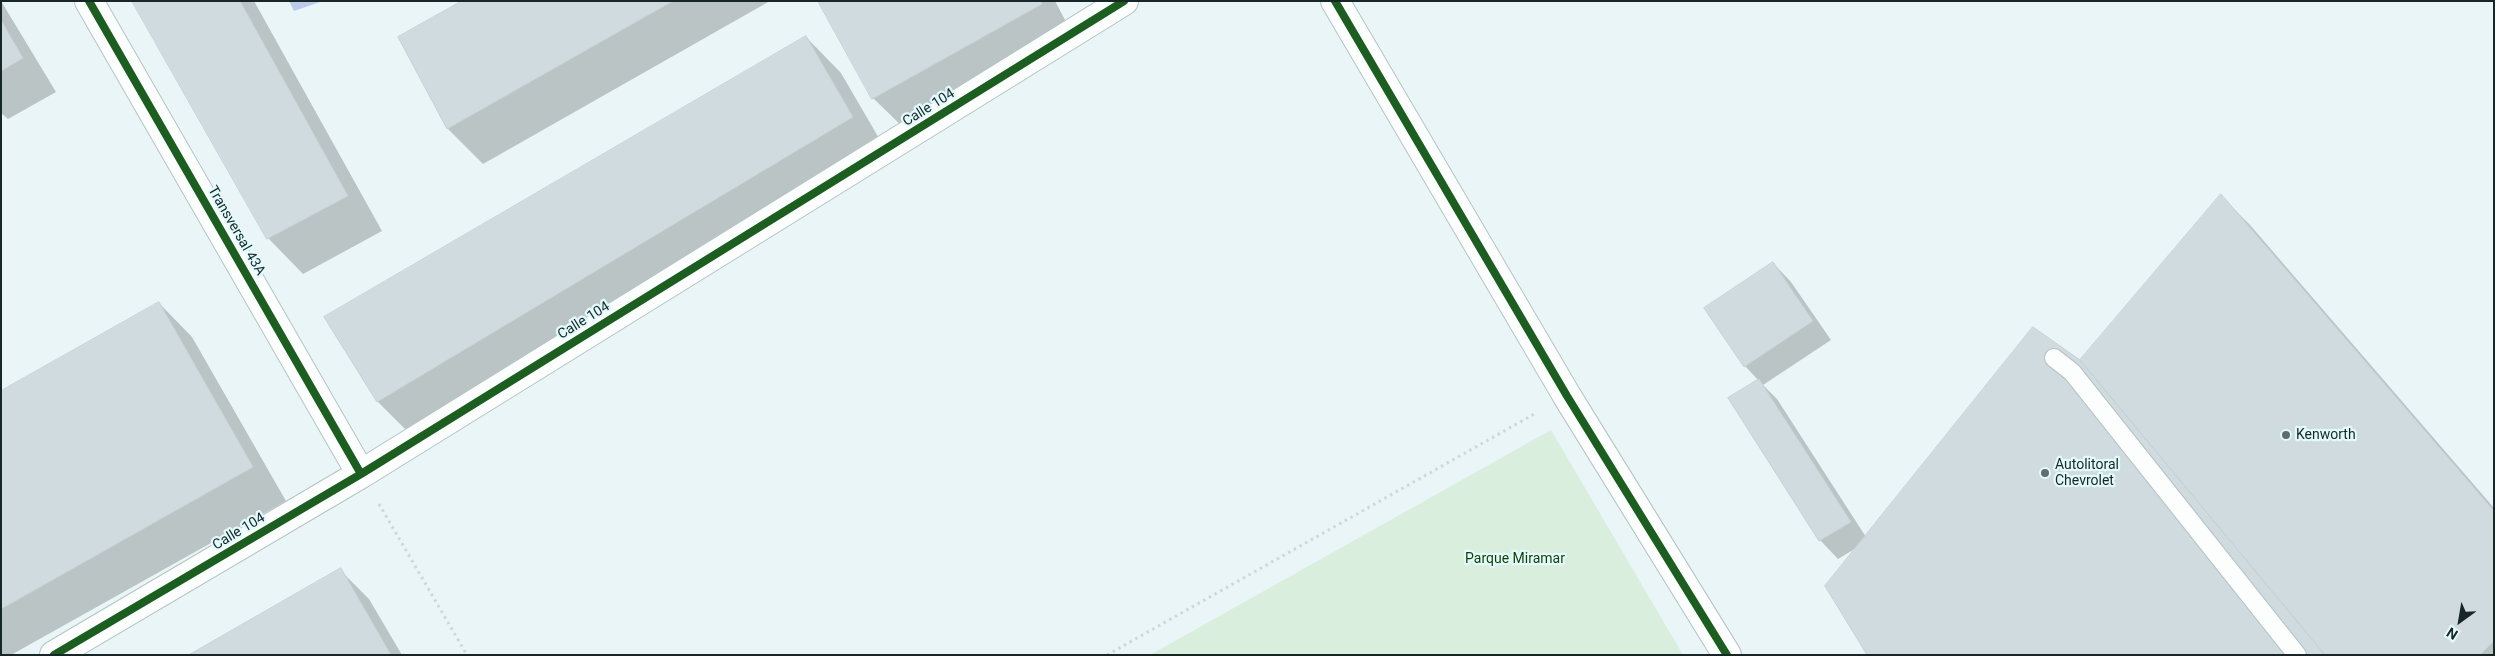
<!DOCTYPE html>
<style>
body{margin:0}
#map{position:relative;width:2495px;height:656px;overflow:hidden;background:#e9f5f7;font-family:Roboto,sans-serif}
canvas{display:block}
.frame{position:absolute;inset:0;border:2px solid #172627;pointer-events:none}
.north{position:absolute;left:2435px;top:596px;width:50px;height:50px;-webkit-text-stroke:4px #e3fafd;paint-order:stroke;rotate:212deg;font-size:14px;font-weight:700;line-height:20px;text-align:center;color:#172627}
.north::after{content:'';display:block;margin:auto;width:18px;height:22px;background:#172627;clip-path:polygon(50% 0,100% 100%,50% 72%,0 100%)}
</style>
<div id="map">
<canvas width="2495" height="656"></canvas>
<div class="frame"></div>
<div class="north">N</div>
</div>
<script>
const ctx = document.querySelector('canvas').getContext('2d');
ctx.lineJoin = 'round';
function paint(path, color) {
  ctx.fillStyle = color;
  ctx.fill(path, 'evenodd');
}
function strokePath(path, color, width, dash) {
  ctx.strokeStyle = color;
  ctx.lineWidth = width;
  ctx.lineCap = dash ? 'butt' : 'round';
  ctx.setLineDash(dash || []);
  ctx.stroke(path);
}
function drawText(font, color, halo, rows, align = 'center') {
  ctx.font = font + ' Roboto,sans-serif';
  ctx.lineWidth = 4.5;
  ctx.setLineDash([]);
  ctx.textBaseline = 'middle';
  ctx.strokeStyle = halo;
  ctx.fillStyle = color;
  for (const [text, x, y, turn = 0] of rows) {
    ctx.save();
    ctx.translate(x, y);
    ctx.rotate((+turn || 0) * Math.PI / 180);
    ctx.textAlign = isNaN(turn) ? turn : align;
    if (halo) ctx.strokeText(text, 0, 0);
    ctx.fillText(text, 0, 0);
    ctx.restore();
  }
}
const green = new Path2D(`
 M1551 430 1683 655H1150Z`);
const water = new Path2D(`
 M289 1H323L294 11Z`);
const shadow = new Path2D(`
 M1 1 56 92 8 119 1 113Z
 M134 1H254L382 231 303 274 268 238Z
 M464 1H770L483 164 448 129Z
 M819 1H1055L1074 37 907 131 873 98Z
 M806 37 841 73 887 152 413 437 378 402 326 317Z
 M2221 196 2250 225 2494 508V655H1869L1858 547 1838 559 1820 540 1730 399 1759 381 1745 366 1706 308 1773 263 1791 282 1831 340 1763 385 1777 399 1866 537 2080 361Z
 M159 303 192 337 286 501 11 655H1V392Z
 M340 570 369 599 402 655H192Z`);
const building = new Path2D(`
 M132 1H240L348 196 267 239Z
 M462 1H673L447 129 398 37Z
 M818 1H1041L1042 4 872 99Z
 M1 20 23 58 1 71Z
 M806 36 853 117 377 402 324 317Z
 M2221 194 2494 511V641L2480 655H2325L2080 360Z
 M1773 262 1813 321 1744 367 1704 308Z
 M159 302 253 467 1 609V391Z
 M2033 327 2080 360 2325 655H1867L1825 586Z
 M1759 379 1851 522 1819 541 1728 398Z
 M341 568 391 655H189Z`);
const path = new Path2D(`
 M379 504 467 655
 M1107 655 1536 413`);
const service = new Path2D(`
 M2054 358 2072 372 2297 655`);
const minor = new Path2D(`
 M89 1 361 474
 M1335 1 1567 396 1727 655
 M54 655 361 474 1124 1`);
const cycleway = new Path2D(`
 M89 1 361 474
 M1335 1 1567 396 1727 655
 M54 655 361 474 1124 1`);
const markers = [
 [2286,435,5,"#606e70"],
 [2045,473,5,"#606e70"]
];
const streetNames = [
 ["Calle 104",929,108,-32],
 ["Transversal 43A",236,231,60],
 ["Calle 104",584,321,-32],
 ["Calle 104",239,532,-31]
];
const poiNames = [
 ["Kenworth",2296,435],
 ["Autolitoral",2055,465],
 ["Chevrolet",2055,481]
];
const parkNames = [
 ["Parque Miramar",1515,559]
];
paint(green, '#d9eedc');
paint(water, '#bccbec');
paint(shadow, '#0003');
paint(building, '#d0dbe0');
strokePath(building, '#c6d1d5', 1);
strokePath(service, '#b6c3c4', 20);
strokePath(minor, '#b6c3c4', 30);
strokePath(path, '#d2d6d6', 3, [2.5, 4]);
strokePath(service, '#fcfefe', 18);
strokePath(minor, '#fcfefe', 28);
strokePath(cycleway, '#1b5e20', 8);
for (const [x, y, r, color] of markers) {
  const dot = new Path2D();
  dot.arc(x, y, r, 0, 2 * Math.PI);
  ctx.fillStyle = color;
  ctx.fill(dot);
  strokePath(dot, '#e3fafd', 2);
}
drawText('14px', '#172627', '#e3fafd', streetNames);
drawText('14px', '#172627', '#e3fafd', poiNames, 'left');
drawText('14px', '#103f04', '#e3fafd', parkNames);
</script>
